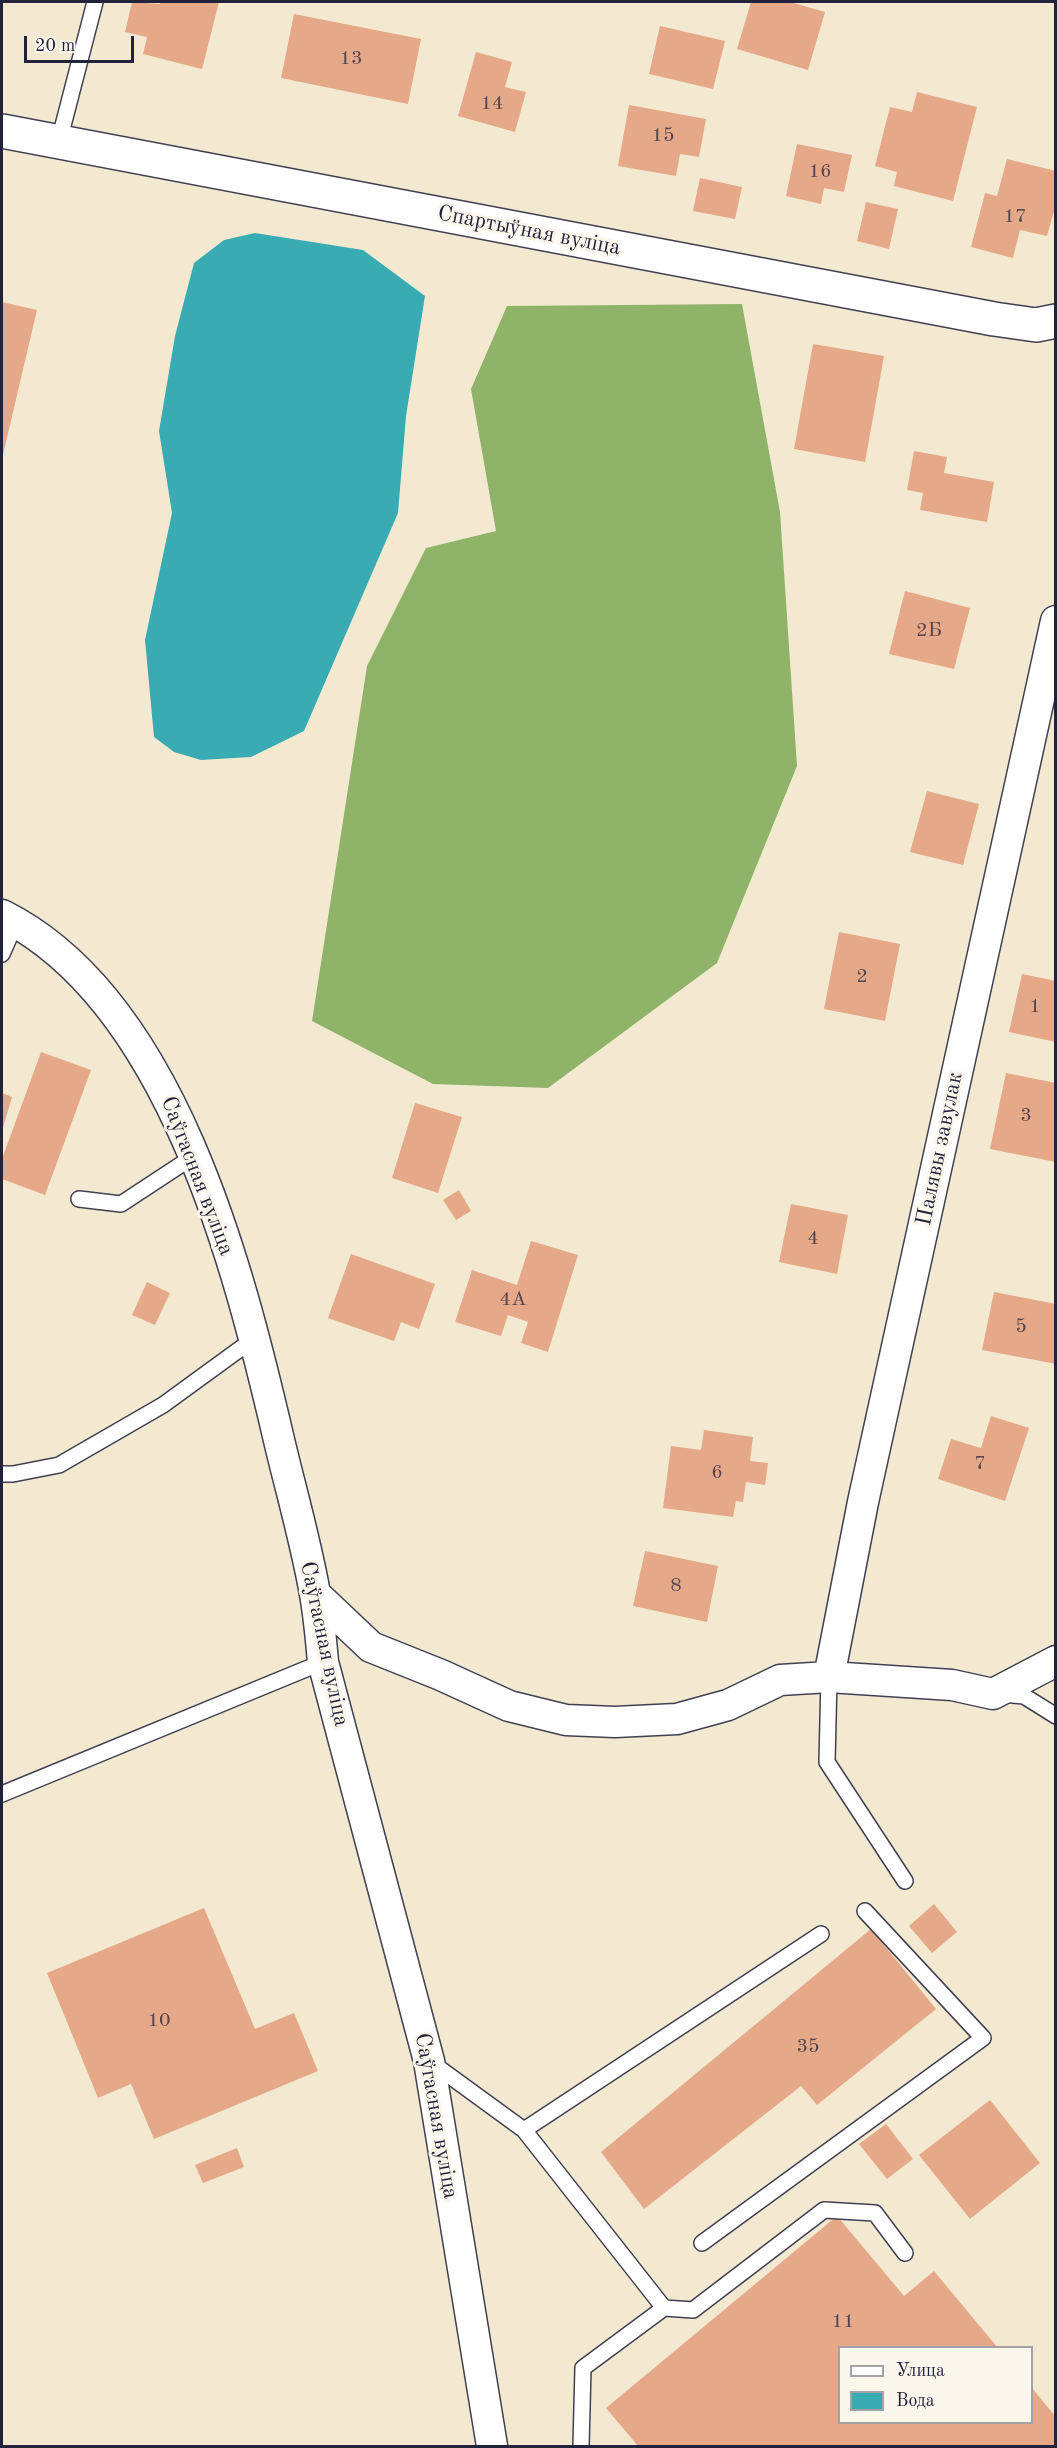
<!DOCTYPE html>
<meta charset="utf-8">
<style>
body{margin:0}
#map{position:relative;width:1057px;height:2448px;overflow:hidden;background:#f3e9d1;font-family:"Old Standard TT",serif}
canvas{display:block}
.frame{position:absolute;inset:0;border:3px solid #22223b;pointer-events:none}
.legend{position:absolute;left:838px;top:2346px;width:195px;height:78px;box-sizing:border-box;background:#fbf7ec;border:2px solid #a4a2a5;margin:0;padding:8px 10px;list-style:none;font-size:18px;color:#22223b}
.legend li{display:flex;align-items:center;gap:12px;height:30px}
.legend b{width:30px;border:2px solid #a4a2a5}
.scale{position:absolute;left:24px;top:36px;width:110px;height:27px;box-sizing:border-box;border:3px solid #22223b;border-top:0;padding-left:8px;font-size:18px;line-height:21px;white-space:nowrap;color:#22223b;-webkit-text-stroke:4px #fbf7ec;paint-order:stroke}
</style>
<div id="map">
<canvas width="1057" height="2448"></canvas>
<div class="frame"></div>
<ul class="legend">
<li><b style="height:8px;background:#fff"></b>Улица</li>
<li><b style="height:16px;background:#39abb3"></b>Вода</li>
</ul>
<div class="scale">20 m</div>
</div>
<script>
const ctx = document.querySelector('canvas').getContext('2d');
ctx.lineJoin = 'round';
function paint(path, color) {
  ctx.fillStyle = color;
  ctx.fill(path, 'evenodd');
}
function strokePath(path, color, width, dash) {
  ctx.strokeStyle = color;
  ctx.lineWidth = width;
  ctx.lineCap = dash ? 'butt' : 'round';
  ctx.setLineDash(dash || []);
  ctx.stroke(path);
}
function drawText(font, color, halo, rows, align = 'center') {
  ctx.font = font + ' "Old Standard TT",serif';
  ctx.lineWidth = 6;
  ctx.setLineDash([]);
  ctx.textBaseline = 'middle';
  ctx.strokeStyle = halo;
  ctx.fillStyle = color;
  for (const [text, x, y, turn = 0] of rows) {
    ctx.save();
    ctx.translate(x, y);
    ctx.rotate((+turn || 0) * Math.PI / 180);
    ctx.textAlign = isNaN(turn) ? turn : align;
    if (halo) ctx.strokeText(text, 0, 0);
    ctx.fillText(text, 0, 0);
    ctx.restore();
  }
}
const forest = new Path2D(`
 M742 304 780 512 797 766 717 963 548 1088 433 1084 312 1021 367 666 426 548 496 531 471 389 507 306Z`);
const water = new Path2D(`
 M255 233 363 250 425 296 406 416 398 513 304 731 251 757 201 760 174 752 154 737 145 640 172 513 159 431 175 336 194 263 224 240Z`);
const building = new Path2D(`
 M132 2 160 4V2H219L202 69 143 54 147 37 125 32Z
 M751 2H790L825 12 808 70 737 49Z
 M294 14 421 39 408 104 281 78Z
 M660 26 725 41 713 89 649 74Z
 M476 52 512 62 505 87 526 92 515 132 458 116Z
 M917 92 977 107 953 201 894 186 897 172 875 166 890 107 912 112Z
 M629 105 706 119 699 157 680 154 676 176 618 166Z
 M797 144 852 155 844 192 824 188 821 204 786 196Z
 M1007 159 1056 171V204L1047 236 1020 230 1013 258 971 247 985 193 997 196Z
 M700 178 742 187 735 219 693 211Z
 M866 202 898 209 889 249 857 241Z
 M2 302 37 310 2 459Z
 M813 344 884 356 865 462 794 449Z
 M914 451 947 457 944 473 994 482 987 522 920 510 923 493 907 490Z
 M905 591 970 608 954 669 889 654Z
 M927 791 979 804 963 865 910 852Z
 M839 932 900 944 885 1021 824 1009Z
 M1022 974 1056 981V1042L1009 1032Z
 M41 1052 91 1070 45 1195 2 1179V1159Z
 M1006 1073 1056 1083V1162L990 1149Z
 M2 1093 12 1097 2 1131Z
 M415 1103 462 1117 438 1193 392 1178Z
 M459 1190 471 1211 456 1220 443 1200Z
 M791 1204 848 1215 837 1274 779 1262Z
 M531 1241 578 1255 548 1352 521 1343 528 1322 508 1315 501 1336 455 1322 472 1270 517 1285Z
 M351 1254 435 1284 419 1329 401 1322 394 1341 328 1318Z
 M147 1282 170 1293 155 1325 132 1315Z
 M994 1292 1056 1304V1364L982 1350Z
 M991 1416 1029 1428 1005 1501 938 1479 951 1439 981 1448Z
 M704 1430 753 1437 750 1461 768 1463 765 1485 746 1482 743 1502 736 1501 733 1517 663 1508 671 1446 701 1450Z
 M645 1551 718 1566 707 1622 633 1606Z
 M934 1904 957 1932 932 1953 909 1926Z
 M204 1908 255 2029 294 2013 318 2071 154 2139 131 2084 98 2098 47 1973Z
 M871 1929 936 2009 817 2105 801 2086 644 2209 601 2152Z
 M990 2100 1040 2163 970 2219 919 2155Z
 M886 2124 913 2159 887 2179 859 2144Z
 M237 2148 244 2167 203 2183 195 2165Z
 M837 2216 904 2296 934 2271 998 2348H840V2422H1032V2388L1056 2417V2446H638L606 2408Z`);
const service = new Path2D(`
 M59 141 95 2
 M2 954 16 922
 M79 1199 121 1204 194 1156
 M2 1474H13L59 1465 163 1405 255 1338
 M829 1677 827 1762 905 1881
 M1002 1694 1024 1696 1056 1716
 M2 1794 323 1662
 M432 2063 524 2130 821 1934
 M524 2130 664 2308 583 2368 581 2446
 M702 2243 983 2038 865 1911
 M664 2308 693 2310 824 2210 875 2213 905 2253`);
const minor = new Path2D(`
 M2 915C172 1000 239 1268 279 1440 291 1491 306 1542 315 1594 319 1616 321 1639 323 1662L429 2061 492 2446
 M315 1594 371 1647 441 1675 509 1706 566 1720 615 1722 677 1719 728 1705 780 1680 829 1677 952 1685 993 1694 1056 1661
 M829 1677 863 1502 1056 621`);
const secondary = new Path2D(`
 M2 131 994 319 1036 325 1056 321`);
const numberNames = [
 ["13",351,59],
 ["14",492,104],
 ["15",663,136],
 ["16",820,172],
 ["17",1015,217],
 ["2Б",929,631],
 ["2",862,977],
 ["1",1035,1007],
 ["3",1026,1116],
 ["4",813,1239],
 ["4А",513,1300],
 ["5",1021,1327],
 ["7",980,1464],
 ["6",717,1473],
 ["8",676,1586],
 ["10",159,2021],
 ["35",808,2047],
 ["11",843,2322]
];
const streetNames = [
 ["Спартыўная вуліца",529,231,11],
 ["Палявы завулак",940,1149,-78],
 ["Саўгасная вуліца",197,1176,69],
 ["Саўгасная вуліца",324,1644,78],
 ["Саўгасная вуліца",436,2116,80]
];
paint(forest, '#8fb368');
paint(water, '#39abb3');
paint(building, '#e5a888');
strokePath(service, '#414052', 18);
strokePath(minor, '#414052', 33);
strokePath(secondary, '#414052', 36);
strokePath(service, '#fff', 15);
strokePath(minor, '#fff', 30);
strokePath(secondary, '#fff', 33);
drawText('20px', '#53444e', null, numberNames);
drawText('22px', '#22223b', '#fbf7ec', streetNames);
</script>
